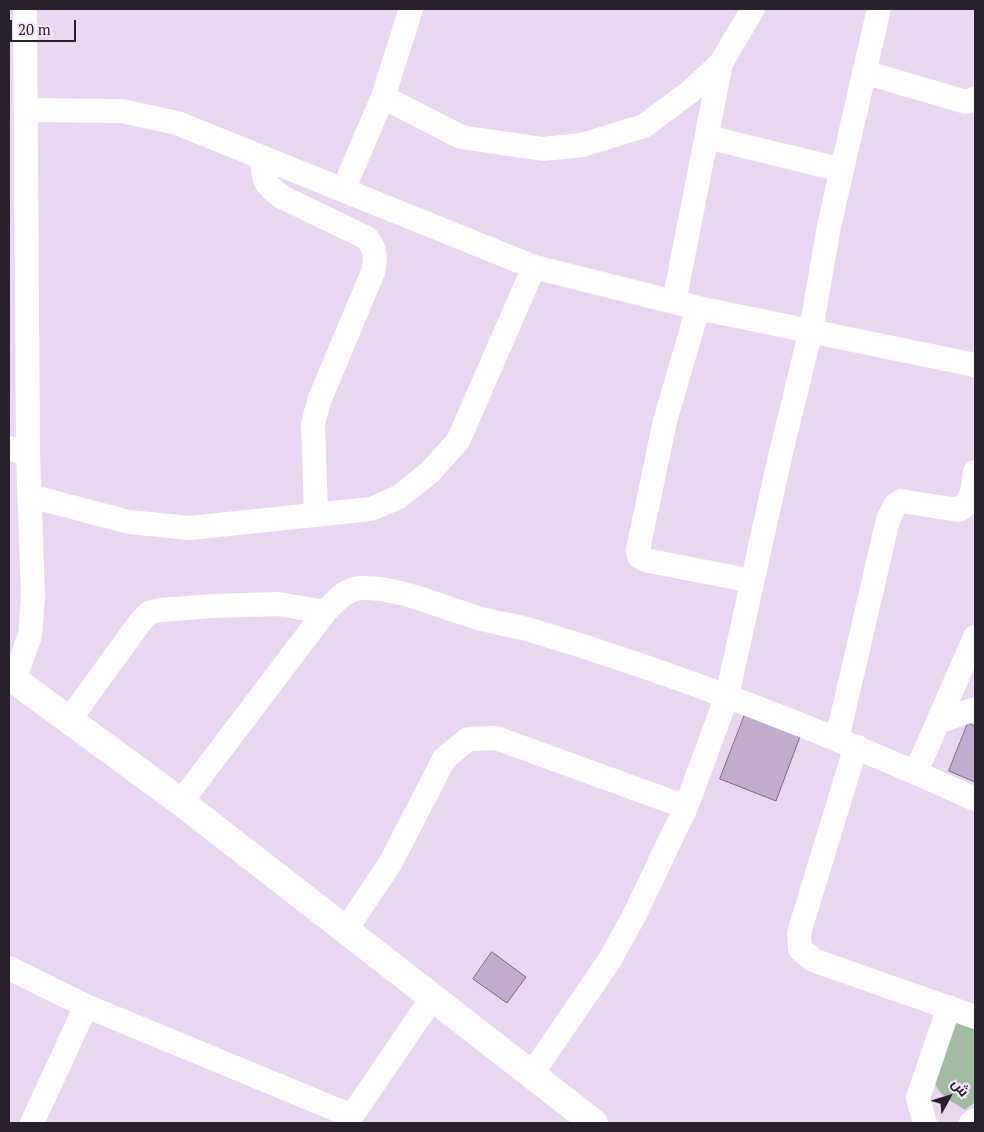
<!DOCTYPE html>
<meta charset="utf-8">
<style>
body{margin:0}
#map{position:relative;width:984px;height:1132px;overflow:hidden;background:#e9d7f1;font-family:"PT Serif",Cairo,serif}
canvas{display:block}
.frame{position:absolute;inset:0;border:10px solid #28212b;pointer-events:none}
.north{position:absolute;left:924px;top:1072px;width:50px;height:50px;-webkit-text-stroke:4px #f6e4ff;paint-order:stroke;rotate:51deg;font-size:14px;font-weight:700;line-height:20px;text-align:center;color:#28212b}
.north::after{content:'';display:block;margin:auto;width:18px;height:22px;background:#28212b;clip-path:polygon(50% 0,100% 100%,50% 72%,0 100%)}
.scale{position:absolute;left:10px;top:20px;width:66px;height:22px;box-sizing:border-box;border:2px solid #28212b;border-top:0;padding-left:6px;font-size:15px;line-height:18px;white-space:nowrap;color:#28212b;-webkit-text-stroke:4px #f6e4ff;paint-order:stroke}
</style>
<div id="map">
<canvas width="984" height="1132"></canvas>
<div class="frame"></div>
<div class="north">ش</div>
<div class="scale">20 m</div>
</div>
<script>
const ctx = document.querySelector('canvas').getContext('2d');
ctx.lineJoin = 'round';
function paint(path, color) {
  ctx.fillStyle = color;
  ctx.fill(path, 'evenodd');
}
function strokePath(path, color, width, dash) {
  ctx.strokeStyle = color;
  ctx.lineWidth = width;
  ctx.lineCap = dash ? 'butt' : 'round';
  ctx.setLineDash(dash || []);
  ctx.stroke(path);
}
const green = new Path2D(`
 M956 1022 975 1027V1102L965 1110C953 1102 937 1095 934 1080Z`);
const building = new Path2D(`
 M746 712 801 734 776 801 720 779Z
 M968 723 975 726V782L949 771Z
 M492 952 526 977 507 1003 473 979Z`);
const minor = new Path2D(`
 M864 72 966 102 975 99
 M383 97 461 137 543 149 582 145 644 126 691 91 721 63 753 9
 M26 110 122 111 177 123 534 267 698 308
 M707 137 842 170
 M262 158C263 180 264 184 282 197L367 238C376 250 376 258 373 272L319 401 313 424 316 515
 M343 190 383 97 411 9
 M674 302 721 63
 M9 448 28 454
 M30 496 129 522 190 528 371 509 399 497 430 472 458 441 534 267
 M752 581 645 560 639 556 638 550 665 421 698 308 975 365
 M14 679 30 636 33 596 28 454 25 9
 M69 720 141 621 149 613 160 610 213 606 278 604 325 612
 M938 722 975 709
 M837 739 888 520 895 505 901 501 959 510C973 501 973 487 975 472
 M856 746 799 933 800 949 813 960 975 1017
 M916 772 975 637
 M181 802 325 612C336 601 345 589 361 588 402 587 444 609 482 619 500 624 519 626 537 632 687 677 833 735 975 799
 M345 931 391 862 444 759 468 739 496 738 686 807
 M9 968 86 1006 352 1116
 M531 1075 609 961 634 916 686 807 727 696 780 457 811 330 829 226 879 9
 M32 1123 86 1006
 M347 1123 432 998
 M925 1123 918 1098 949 1007
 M971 1123 975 1120`);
const major = new Path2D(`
 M9 676 181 802 594 1123`);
paint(green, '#a1bba1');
paint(building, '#c2accd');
strokePath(building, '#77677e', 1);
strokePath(minor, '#fff', 24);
strokePath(major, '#fff', 28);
</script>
